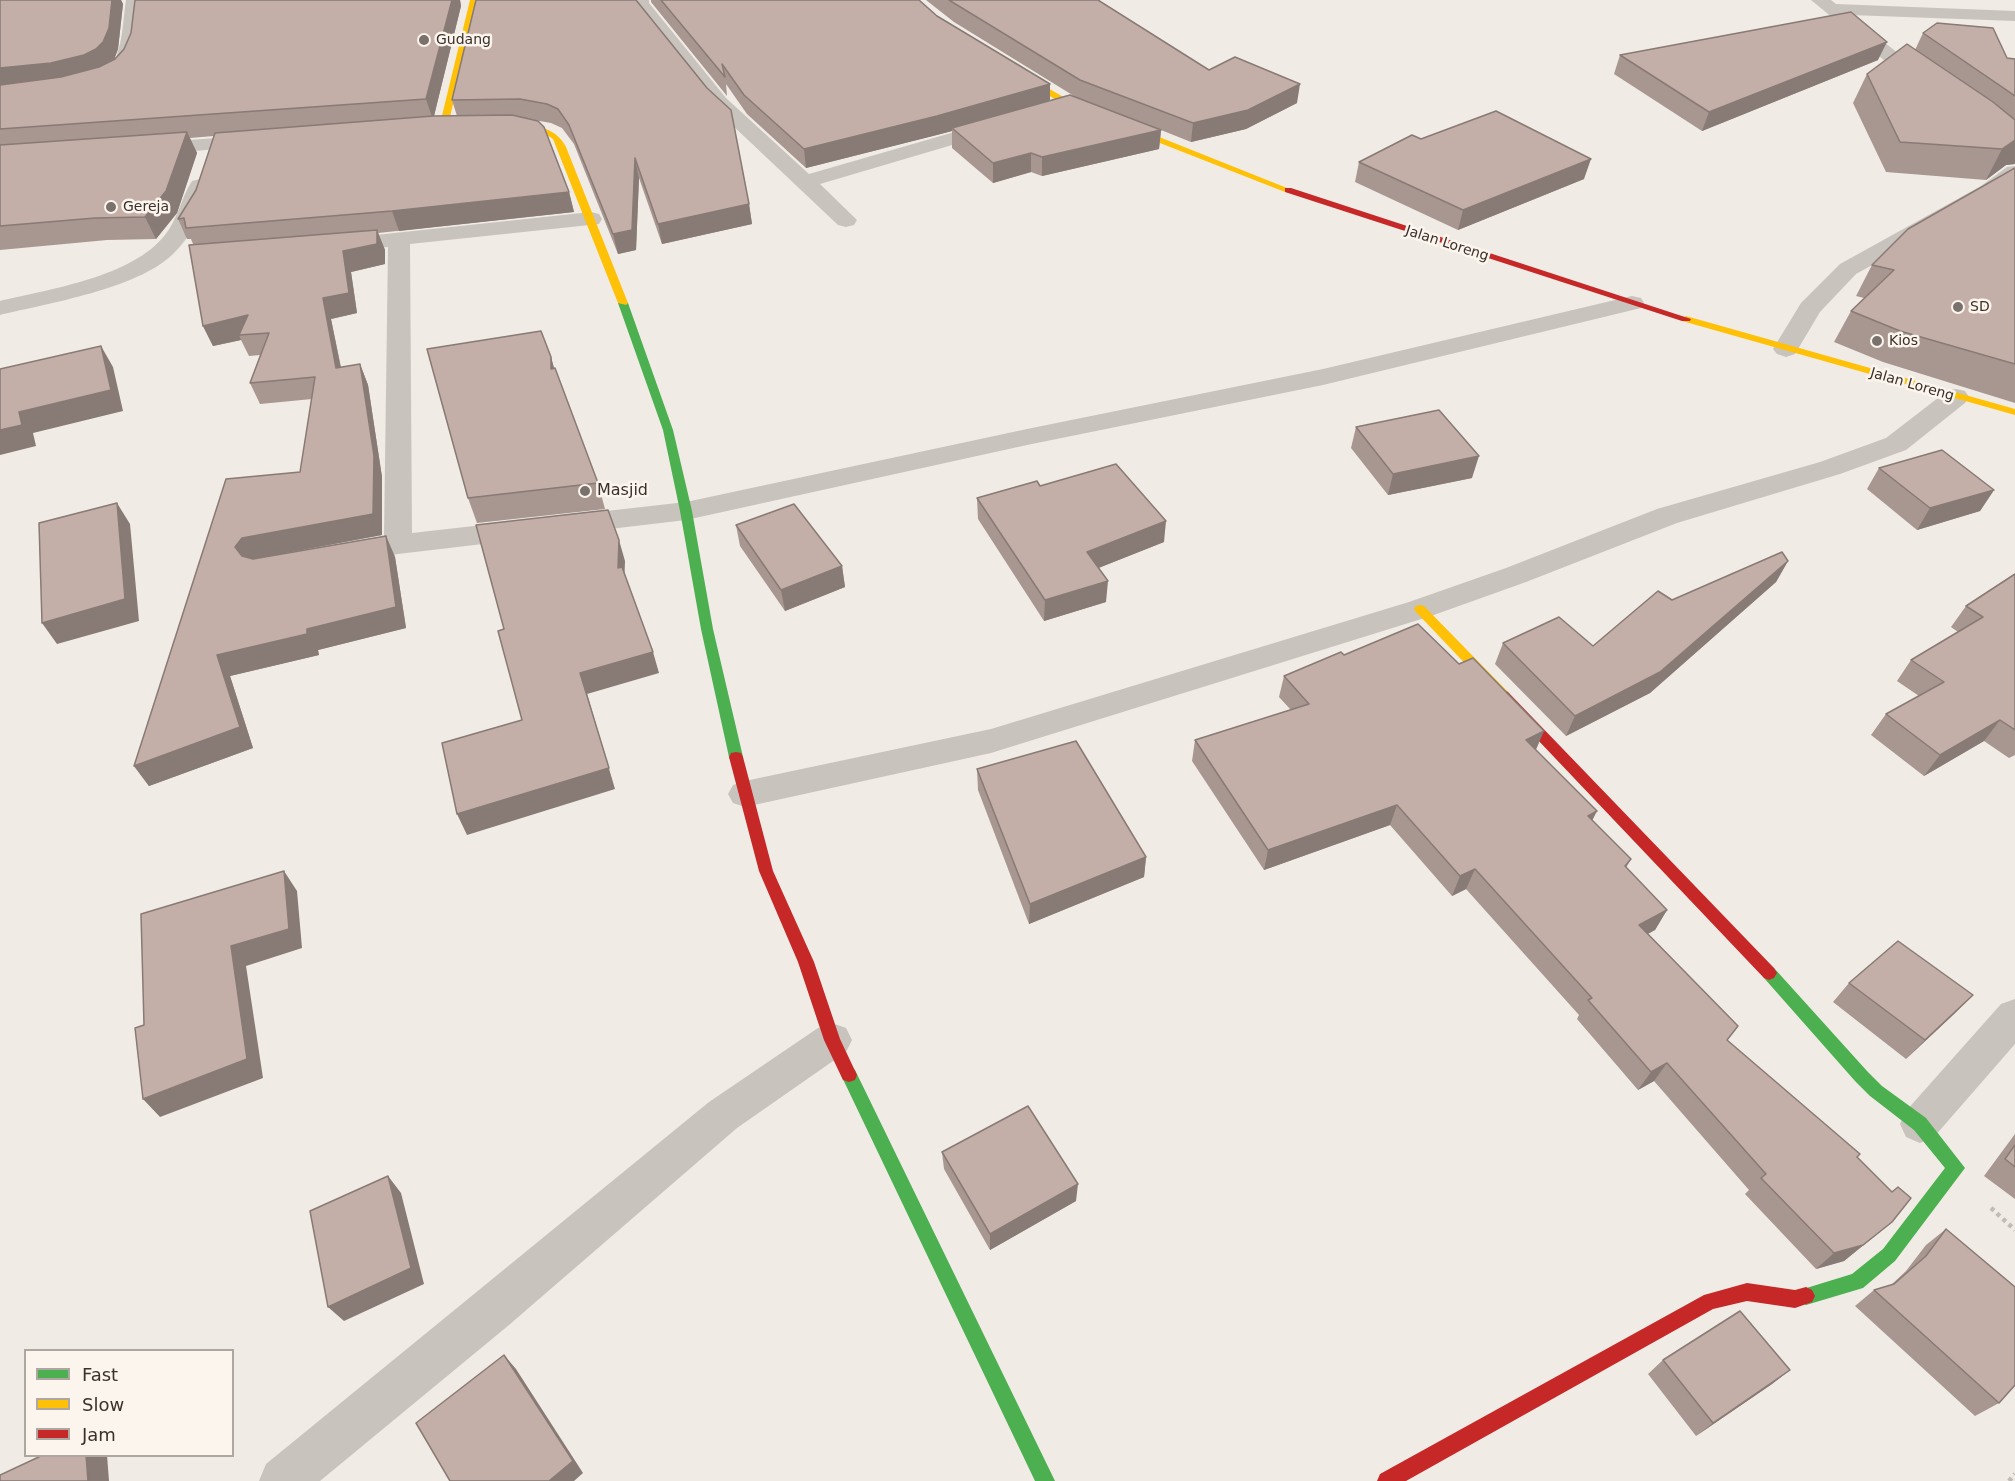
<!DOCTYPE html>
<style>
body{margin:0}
#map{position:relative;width:2015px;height:1481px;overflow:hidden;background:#f0ebe5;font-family:"DejaVu Sans",sans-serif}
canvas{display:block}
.legend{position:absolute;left:24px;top:1349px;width:210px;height:108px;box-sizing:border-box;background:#fbf5ee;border:2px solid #aea6a0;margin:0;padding:8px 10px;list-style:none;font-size:18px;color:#3b302b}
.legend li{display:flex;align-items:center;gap:12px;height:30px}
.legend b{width:30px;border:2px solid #aea6a0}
</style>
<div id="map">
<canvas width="2015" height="1481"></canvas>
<ul class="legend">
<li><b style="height:8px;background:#4caf50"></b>Fast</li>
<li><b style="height:8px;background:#ffc107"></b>Slow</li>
<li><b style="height:8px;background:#c62828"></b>Jam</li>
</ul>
</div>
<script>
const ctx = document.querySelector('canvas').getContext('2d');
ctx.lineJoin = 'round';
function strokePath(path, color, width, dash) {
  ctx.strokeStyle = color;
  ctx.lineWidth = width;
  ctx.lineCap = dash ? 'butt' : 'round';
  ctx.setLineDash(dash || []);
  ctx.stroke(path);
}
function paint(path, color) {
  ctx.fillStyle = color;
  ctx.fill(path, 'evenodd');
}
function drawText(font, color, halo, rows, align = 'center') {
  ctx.font = font + ' "DejaVu Sans",sans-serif';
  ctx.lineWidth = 5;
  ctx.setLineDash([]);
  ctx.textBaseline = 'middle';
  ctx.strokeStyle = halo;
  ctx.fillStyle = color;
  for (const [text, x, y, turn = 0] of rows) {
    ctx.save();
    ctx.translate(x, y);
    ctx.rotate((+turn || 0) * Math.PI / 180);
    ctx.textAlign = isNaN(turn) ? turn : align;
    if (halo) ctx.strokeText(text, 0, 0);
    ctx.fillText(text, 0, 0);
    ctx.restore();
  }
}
const path = new Path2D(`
 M1991 1208 2015 1230
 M2009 1481 2015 1474`);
const street = new Path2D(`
 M126 0H144C141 20 143 87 110 79L107 75C123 52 122 27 126 0Z
 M631 0H649V3L726 98 809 174 996 120 1003 122 1006 126 1003 130 820 184 857 220 854 225 846 227 838 225 712 106 634 8Z
 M1811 0H1831L1836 4 2015 11V21L1850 15 1933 81 1936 85 1933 89H1919Z
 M256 135 263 137 266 141 263 145 149 155 142 153 139 149 142 145 149 143Z
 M2015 166V182L1997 196 1856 274 1820 312 1795 354 1786 357 1777 354 1773 349 1801 303 1840 264 1981 186 2007 167Z
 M200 179 208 181 211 186C203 211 192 236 173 254 137 289 49 303 0 315V301C50 289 132 277 165 235 178 219 181 198 192 181Z
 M591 212 599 214 602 219 599 224 410 244 412 533 686 502 1027 429 1323 369 1632 296 1641 298 1644 303 1641 308 1323 385 1027 445 686 520 398 554 346 564 336 561 331 554 336 547 384 537 388 247 337 252 329 250 326 245 329 240Z
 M1956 389 1965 391 1969 397 1965 403 1906 450 1840 474 1677 523 1526 582 1431 616 991 753 745 807 733 803 728 794 733 785 745 781 991 729 1409 602 1506 568 1657 509 1820 462 1886 438 1947 391Z
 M2015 999V1044L1934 1137 1920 1143 1906 1137 1900 1124 1906 1111 2001 1004Z
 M832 1023 846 1028 852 1040 846 1052 737 1128 509 1325 320 1481H259L266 1464 709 1102 818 1028Z`);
const fast = new Path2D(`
 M623 300 628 303 673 430 692 511 713 629 743 757 741 761H731L729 757 701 629 680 511 663 430 618 303Z
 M1769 966 1774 968 1867 1071 1882 1086 1926 1118 1965 1168 1895 1261 1863 1288 1806 1305 1800 1302 1797 1296 1800 1290 1852 1274 1883 1249 1945 1168 1914 1130 1870 1096 1855 1081 1764 978 1761 973 1764 968Z
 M849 1068 855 1070 1055 1481H1035L841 1075 843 1070Z`);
const slow = new Path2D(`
 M470 0H478L448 125C479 124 550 112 566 147L628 303 626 305 618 303 553 139C524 118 476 129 443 131L439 128Z
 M1011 67 1074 103 1292 190 1285 192 1068 107 1008 71 1007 69Z
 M1686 316 2015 409V415L1682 321 1681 319Z
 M1420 605 1424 606 1508 692 1510 695 1508 698H1498L1416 612 1414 609 1416 606Z`);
const jam = new Path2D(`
 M1285 188H1291L1691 319 1690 321H1682L1285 192Z
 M1503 690 1508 692 1774 968 1777 973 1774 978 1769 980 1764 978 1498 698 1496 695 1498 692Z
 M736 752 741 753 743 757 773 871 814 962 840 1039 857 1075 855 1080 849 1082 843 1080 824 1040 798 962 759 871 729 757 731 753Z
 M1747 1283 1795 1290 1806 1287 1812 1290 1815 1296 1812 1302 1795 1308 1747 1301 1713 1309 1406 1481H1377L1380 1474 1704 1295Z`);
const wall = new Path2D(`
 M0 0H121L123 4 118 49 114 59 124 49 131 33 135 0H460L461 6 434 116H457L452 100 476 0H636L707 88 731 110 749 204 752 224 662 244 639 178 636 250 618 254 574 144 562 128 551 123 523 118 538 121 544 127 569 192 574 212 378 233 385 250V264L351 272 357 313 331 319 341 367 360 364 368 385 382 477V535L253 559 386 536 395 557 406 628 318 650 319 655 230 676 253 748 149 786 134 766 226 479 300 472 312 399 260 404 250 383 260 355 249 356 241 340 213 346 203 326 189 245 193 244 191 239H187L178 219 196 190 214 136 190 138 197 153 177 213 156 239 107 240 0 250Z
 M651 0H919L937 16 1050 101 1074 96 954 22 926 0H1098L1209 70 1297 103 1246 129 1191 142 1161 130 1159 149 1042 176 1031 172 993 183 952 148V131L806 168 747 114 726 84 727 96 651 2Z
 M1923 33 2007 58 2015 59V164L2006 165 1986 180 1886 172 1853 103 1867 74 1915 50Z
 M1620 55 1878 60 1702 131 1614 74Z
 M1421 139 1584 179 1458 230 1355 182 1359 162Z
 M2015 168V403L1883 362 1834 342 1851 311 1864 298 1856 296 1872 265Z
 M551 357 554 368 598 483 605 509 477 523 468 498Z
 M1356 427 1472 478 1388 495 1351 448Z
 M1879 468 1994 490 1980 511 1917 530 1867 489Z
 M1040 486 1164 542 1098 568 1106 602 1044 621 978 519 977 498Z
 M736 525 842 566 845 587 785 611 740 546Z
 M1788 561 1776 582 1650 693 1566 736 1495 664 1503 643 1593 646 1672 600Z
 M2015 574V755L2009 758 1984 741 1924 776 1871 735 1886 714 1919 696 1897 681 1911 660 1958 632 1951 627 1966 606Z
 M1344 655 1536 750 1592 820 1631 859 1626 868 1667 910 1655 930 1648 934 1727 1041 1857 1157 1892 1222 1844 1261 1816 1269 1745 1194 1749 1190 1654 1081 1638 1090 1577 1019 1579 1015 1466 889 1452 896 1390 825 1264 870 1192 761 1195 740 1291 710 1279 697 1284 676Z
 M977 769 1146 857 1144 877 1029 924 978 790Z
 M1849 983 1973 995 1954 1014 1906 1059 1833 1002Z
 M2015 1134V1199L1984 1176Z
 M942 1152 1076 1201 990 1250 944 1169Z
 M1946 1229 1999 1403 1975 1416 1855 1306 1874 1290 1890 1286 1906 1271 1926 1245Z
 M1663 1360 1790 1370 1772 1384 1696 1436 1648 1374Z`);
const shadedWall = new Path2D(`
 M112 0H121L123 4 118 49 113 63 106 70 0 91V68Z
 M452 0H460L461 6 433 120 426 99Z
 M1887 42 1878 60 1702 131 1709 112Z
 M1050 84V103L952 128V131L937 135 806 168 804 149Z
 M1300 84 1297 103 1246 129 1191 142 1193 123Z
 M1161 130 1159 149 1042 176V157Z
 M187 132 197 153 177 213 156 239 145 217Z
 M2015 140V164L2006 165 1986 180 2002 149Z
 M1031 153V172L993 183V163Z
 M635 158 639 178 636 250 618 254 613 234Z
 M1591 159 1584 179 1458 230 1463 210Z
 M569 192 574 212 399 231 392 211Z
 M749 204 752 224 662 244 658 224Z
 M377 230 385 250V264L351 272 357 313 331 319 345 389 336 368 323 298 343 251Z
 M248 315 239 335 241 340 213 346 203 326Z
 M101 346 113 367 123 411 33 433 36 446 0 455V430L19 412Z
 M551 357 558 383 551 369Z
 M360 364 368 385 382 477V535L254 559 247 568 235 547 242 538 373 514Z
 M1479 456 1472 478 1388 495 1393 474Z
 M1994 490 1980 511 1917 530 1930 508Z
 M117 503 130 524 139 621 57 644 42 623Z
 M1166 521 1164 542 1086 573 1087 552Z
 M386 536 395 557 406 628 318 650 319 655 230 676 253 748 149 786 134 766 217 655 307 629Z
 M619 540 625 561 624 589 618 568Z
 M1788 561 1776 582 1650 693 1566 736 1575 716Z
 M842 566 845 587 785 611 781 590Z
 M1108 581 1106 602 1044 621 1045 600Z
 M653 652 659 673 587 694 615 789 467 835 457 814 580 673Z
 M2000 720 1984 741 1924 776 1940 755Z
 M1544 731 1535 752 1526 740Z
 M1397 805 1390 825 1264 870 1268 850Z
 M1597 811 1587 831 1588 816Z
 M1146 857 1144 877 1029 924 1030 904Z
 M1475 869 1466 889 1452 896 1460 876Z
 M284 871 297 891 302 948 246 966 263 1078 160 1117 143 1099 231 946Z
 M1667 910 1655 930 1628 944 1639 925Z
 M1973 995 1954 1014 1906 1059 1925 1040Z
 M1667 1063 1654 1081 1638 1090 1651 1072Z
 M388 1176 401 1193 424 1284 344 1321 328 1307Z
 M1078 1184 1076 1201 990 1250V1234Z
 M1892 1222 1844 1261 1816 1269 1834 1253Z
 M504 1355 516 1369 583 1473 574 1481H549Z
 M1790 1370 1772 1384 1696 1436 1713 1423Z
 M86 1455H107L109 1481H88Z`);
const building = new Path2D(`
 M0 0H112L109 28 103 42 96 49 84 55 51 63 0 68Z
 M135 0H452L426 99 0 129V85L61 77 99 67 115 59 124 49 131 33Z
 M476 0H636L707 88 731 110 749 204 658 224 635 158 632 230 613 234 569 125 558 109 547 104 520 99 452 100Z
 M661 0H919L937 16 1050 84 937 116 804 149 744 95 722 64 725 77Z
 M949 0H1098L1209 70 1235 57 1300 84 1248 110 1193 123 1080 80Z
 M1851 12 1887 42 1709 112 1620 55Z
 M1937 23 1993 28 2007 58 2015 59V96L1923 33Z
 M1907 44 1993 102 2015 120V140L2002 149 1900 142 1867 74Z
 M1070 95 1161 130 1042 157 1031 153 993 163 952 128Z
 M1496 111 1591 159 1463 210 1359 162 1412 135 1421 139Z
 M512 115 538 121 544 127 569 192 392 211 186 228 184 218 178 219 196 190 215 133 433 116Z
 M187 132 166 191 145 217 95 218 0 226V145Z
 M2015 168V364L1900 331 1851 311 1894 270 1872 265 1908 229Z
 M377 230V244L343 251 349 293 323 298 336 368 360 364 374 456 373 514 242 538 235 547 242 556 253 559 386 536 396 607 307 629V634L217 655 240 727 134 766 226 479 300 472 315 377 250 383 269 333 239 335 248 315 203 326 189 245Z
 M541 331 551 357V369L555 368 598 483 468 498 427 349Z
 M101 346 111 390 19 412 22 425 0 430V369Z
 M1439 410 1479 456 1393 474 1356 427Z
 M1942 450 1994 490 1930 508 1879 468Z
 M1116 464 1166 521 1087 552 1108 581 1045 600 977 498 1037 481 1040 486Z
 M117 503 125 599 42 623 39 523Z
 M794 504 842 566 781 590 736 525Z
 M608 510 619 540 618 568 622 567 653 652 580 673 609 768 457 814 442 743 522 720 498 631 504 629 476 525Z
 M1782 552 1788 561 1660 672 1575 716 1503 643 1559 617 1593 646 1658 591 1672 600Z
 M2015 574V730L2000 720 1940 755 1886 714 1944 682 1911 660 1983 617 1966 606Z
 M1418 624 1459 664 1473 658 1544 731 1526 740 1597 811 1588 816 1631 859 1625 866 1667 910 1639 925 1738 1026 1727 1040 1860 1154 1857 1157 1892 1192 1898 1187 1911 1198 1892 1222 1863 1245 1834 1253 1761 1178 1766 1174 1667 1063 1651 1072 1588 1000 1592 998 1475 869 1460 876 1397 805 1268 850 1195 740 1309 704 1284 676 1341 652 1344 655Z
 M1076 741 1146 857 1030 904 977 769Z
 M284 871 289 929 231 946 247 1059 143 1099 135 1028 144 1025 141 914Z
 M1898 941 1973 995 1925 1040 1849 983Z
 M1028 1106 1078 1184 990 1234 942 1152Z
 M2015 1145V1167L2005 1159Z
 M388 1176 411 1268 328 1307 310 1211Z
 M1946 1229 2015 1287V1385L1999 1403 1874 1290 1894 1284 1926 1256Z
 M1740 1311 1790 1370 1713 1423 1663 1360Z
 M504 1355 573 1461 549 1481H450L416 1423Z
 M43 1455H86L88 1481H0V1475Z`);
const markers = [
 [424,40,6,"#7a716c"],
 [111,207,6,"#7a716c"],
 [1958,307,6,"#7a716c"],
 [1877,341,6,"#7a716c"],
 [585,491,6,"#7a716c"]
];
const farPoinames = [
 ["Gudang",436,40],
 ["Gereja",123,207],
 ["SD",1970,307],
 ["Kios",1889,341]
];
const farStreetnames = [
 ["Jalan Loreng",1447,244,18],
 ["Jalan Loreng",1912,385,16]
];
const poiNames = [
 ["Masjid",597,491]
];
strokePath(path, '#c2bbb6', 4.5, [4, 4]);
paint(street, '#c9c3be');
paint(fast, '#4caf50');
paint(slow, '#ffc107');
paint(jam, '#c62828');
paint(wall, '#a89690');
paint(shadedWall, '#887a75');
paint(building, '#c3afa7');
strokePath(building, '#887a75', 1.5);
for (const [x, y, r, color] of markers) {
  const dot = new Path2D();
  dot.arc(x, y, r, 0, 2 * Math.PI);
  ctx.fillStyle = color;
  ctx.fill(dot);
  strokePath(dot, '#fbf5ee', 2);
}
drawText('14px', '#3b302b', '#fbf5ee', farPoinames, 'left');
drawText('14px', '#3b302b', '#fbf5ee', farStreetnames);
drawText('16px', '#3b302b', '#fbf5ee', poiNames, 'left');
</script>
